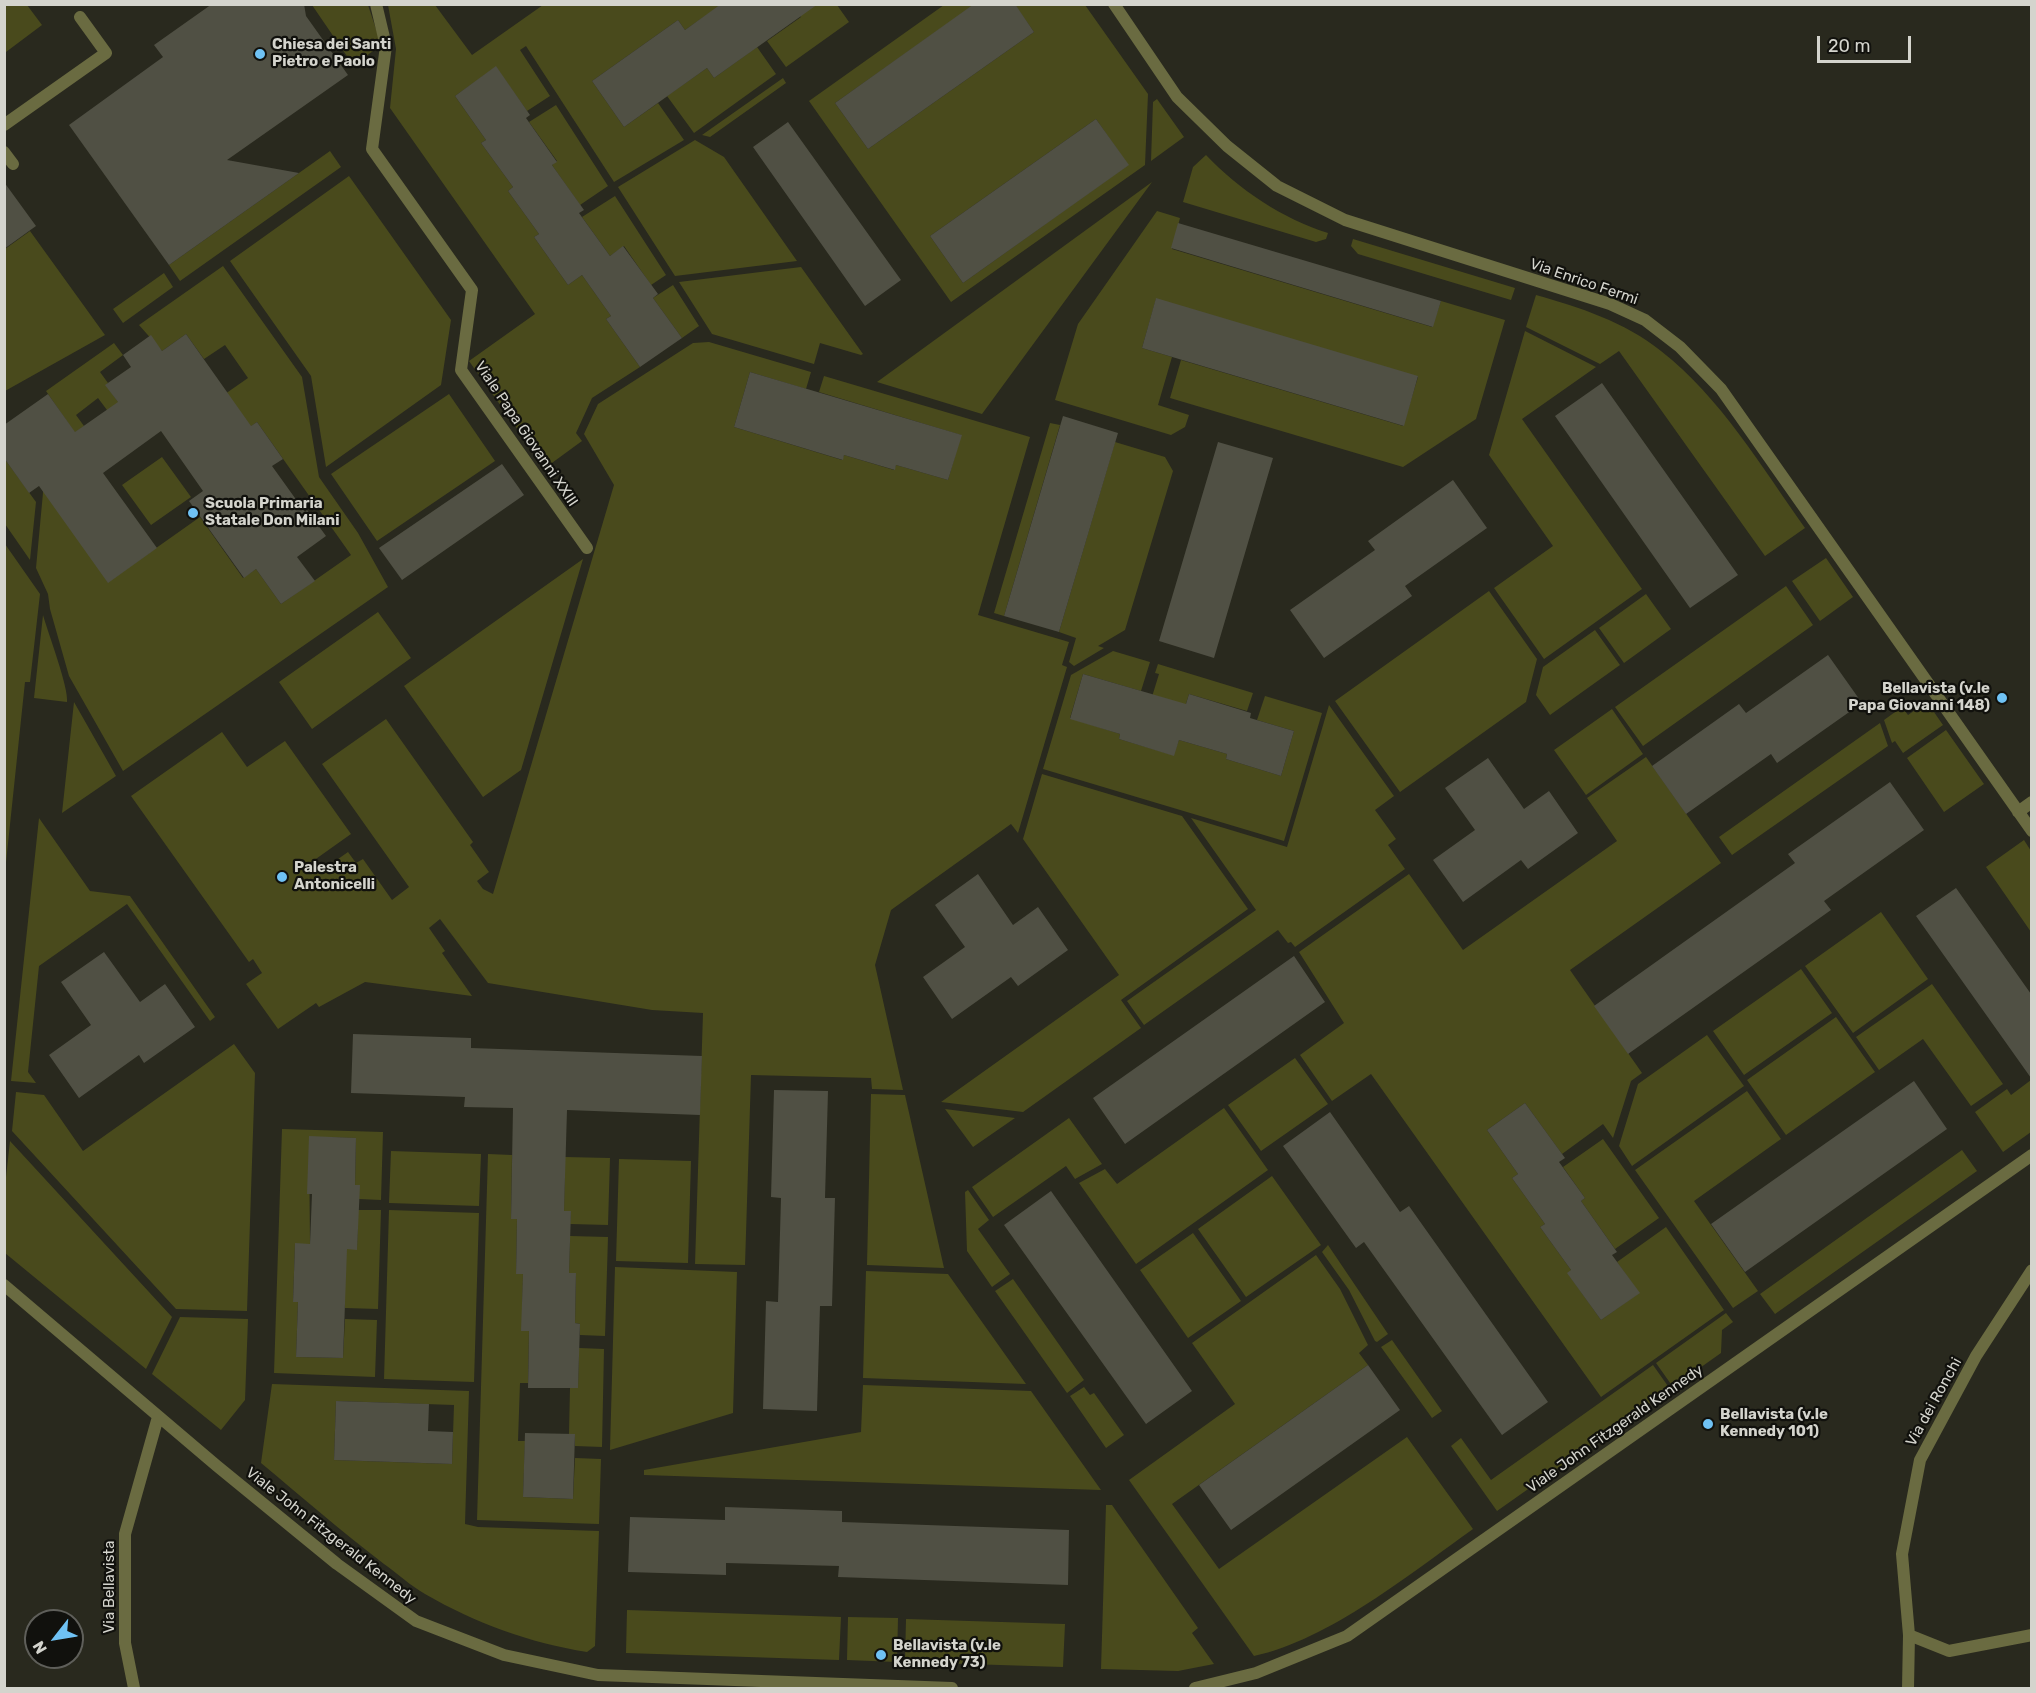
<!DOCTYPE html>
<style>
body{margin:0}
#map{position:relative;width:2036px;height:1693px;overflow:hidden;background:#29291e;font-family:Rubik,sans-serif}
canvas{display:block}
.frame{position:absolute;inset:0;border:6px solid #d4d4cd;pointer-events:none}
.north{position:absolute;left:24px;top:1609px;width:60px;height:60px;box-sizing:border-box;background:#11110d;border:2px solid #5f5f5a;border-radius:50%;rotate:239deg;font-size:16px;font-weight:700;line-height:24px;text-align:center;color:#d4d4cd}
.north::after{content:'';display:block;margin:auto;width:21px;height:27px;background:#6fc2f4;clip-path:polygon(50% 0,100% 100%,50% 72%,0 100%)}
.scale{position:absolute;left:1817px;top:36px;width:94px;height:27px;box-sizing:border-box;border:3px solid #d4d4cd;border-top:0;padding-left:8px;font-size:18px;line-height:21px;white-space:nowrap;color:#d4d4cd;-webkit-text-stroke:4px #11110d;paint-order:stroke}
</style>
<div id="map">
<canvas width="2036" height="1693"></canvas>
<div class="frame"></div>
<div class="north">N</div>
<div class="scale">20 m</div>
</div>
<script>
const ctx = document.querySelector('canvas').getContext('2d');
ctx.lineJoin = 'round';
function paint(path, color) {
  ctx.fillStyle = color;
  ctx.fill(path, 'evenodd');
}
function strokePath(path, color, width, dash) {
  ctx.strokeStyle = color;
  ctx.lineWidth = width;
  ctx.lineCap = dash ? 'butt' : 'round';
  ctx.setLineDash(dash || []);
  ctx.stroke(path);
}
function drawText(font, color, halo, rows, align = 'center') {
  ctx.font = font + ' Rubik,sans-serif';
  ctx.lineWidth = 4.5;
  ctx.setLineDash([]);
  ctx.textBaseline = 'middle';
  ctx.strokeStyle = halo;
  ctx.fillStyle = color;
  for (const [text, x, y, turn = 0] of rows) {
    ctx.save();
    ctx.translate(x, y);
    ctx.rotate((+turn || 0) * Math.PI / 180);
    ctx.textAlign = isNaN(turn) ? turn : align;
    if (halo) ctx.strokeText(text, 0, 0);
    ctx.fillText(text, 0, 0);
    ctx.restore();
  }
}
const green = new Path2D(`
 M4 5H27L42 25 6 52Z
 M312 5H368L378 35 379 47 353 65Z
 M388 5H435L472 55 543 5H721L685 30 678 20 592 81 624 127 658 103 684 140 614 182 526 46 520 50 550 96 527 111 496 67 455 96 486 140 481 143 513 187 508 191 539 234 534 237 568 285 582 275 611 316 606 319 640 367 592 398 576 433 582 441 545 468 469 361 535 314 390 108 396 49Z
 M792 5H837L849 22 786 67 767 41 801 17Z
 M944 5H974L835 103 868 149 1034 32 1015 5H1085L1148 94 1145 165 951 302 809 101ZM1096 119 1128 165 963 283 930 236Z
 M757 47 776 74 694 133 667 96 707 68 714 78Z
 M783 78 786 83 710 137 702 135Z
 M1157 99 1184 137 1151 161 1153 102Z
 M556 105 608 186 580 205 552 165 557 161 529 122Z
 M695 140 724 157 797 261 675 276 618 187Z
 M330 151 341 167 180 281 169 265Z
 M1206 155C1238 189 1283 219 1328 233L1326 239 1316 242 1183 202 1193 167Z
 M349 176 451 320 441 385 326 467 311 376 230 261Z
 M1152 182 982 414 877 382Z
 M615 196 666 275 651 285 624 246 610 256 582 217Z
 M1157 211 1180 218 1172 249 1432 327 1441 301 1505 320 1476 419 1403 467 1170 398 1181 360 1403 426 1418 377 1156 299 1142 348 1172 357 1158 405 1189 415 1185 427 1171 435 1055 400 1078 324Z
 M30 231 105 335 5 391V249Z
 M1353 239 1515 288 1511 300 1358 254 1351 246Z
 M223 266 302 377 319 477 358 533 388 587 123 771 69 676 50 609 48 594 36 568 44 482 108 582 200 517 243 578 256 569 281 604 351 555 257 422 225 445 192 417 248 378 225 345 204 359 186 334 162 351 139 325Z
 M801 267 863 354 861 355 820 343 814 364 712 334 679 282Z
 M164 273 173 287 123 323 113 309Z
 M673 285 699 326 682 338 653 298Z
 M1536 295C1579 307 1625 322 1661 351 1721 398 1761 466 1805 528L1765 556 1619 351 1600 364 1526 327Z
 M1525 331 1596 367 1522 419 1642 589 1544 659 1494 588 1553 546 1489 455Z
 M709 342 811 372 806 389 750 372 734 427 842 460 844 455 894 470 896 465 948 480 961 435 819 392 824 376 1030 437 978 615 1069 642 1062 665 1067 667 1018 833 1011 824 891 910 875 965 903 1090 872 1089 871 1078 751 1075 745 1265 695 1264 703 1013 652 1010 488 983 440 919 429 928 445 951 442 953 472 996 365 982 319 1007 316 1003 278 1029 246 984 262 973 253 959 249 962 131 796 222 732 247 767 285 741 351 834 313 861 321 871 348 852 356 863 363 859 392 900 409 887 322 764 386 719 473 842 470 845 489 872 477 881 483 889 493 894 614 485 584 434 598 404 693 343Z
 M114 343 123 355 100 372 108 383 106 385 131 420 107 410 98 398 76 415 84 426 75 433 46 391Z
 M449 394 495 461 377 541 331 474Z
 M1050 423 1060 425 1004 616 994 613Z
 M1115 442 1165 457 1173 471 1125 630 1098 646 1104 648 1074 666 1069 662 1076 638 1059 632Z
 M162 457 191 497 151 525 122 485Z
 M4 458 36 502 30 560 5 524Z
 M5 544 40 594 30 682H25L5 872Z
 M1826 558 1853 597 1820 621 1792 581Z
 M583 559 521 770 483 797 404 686Z
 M1786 586 1813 625 1643 746 1615 707Z
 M1489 591 1537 659 1526 702 1400 792 1335 701Z
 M1646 594 1671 629 1624 663 1599 628Z
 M378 612 411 658 312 729 279 682Z
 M43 615C48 633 69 688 67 702L34 698Z
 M1595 630 1620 665 1550 715 1536 695 1543 667Z
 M1113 651 1150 662 1141 691 1083 674 1070 718 1120 734 1119 739 1173 755 1179 740 1227 754 1226 759 1281 776 1294 731 1257 720 1265 696 1322 713 1284 841 1043 769 1071 675Z
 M1158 664 1253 693 1247 711 1189 694 1184 710 1151 700 1159 674 1155 673Z
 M74 702 116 776 62 813Z
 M1927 702 1943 725 1903 753 1895 741 1892 743 1884 720 1902 707 1908 715Z
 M1329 705 1394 796 1375 810 1396 839 1388 845 1405 869 1295 947 1291 942 1288 943 1278 930 1144 1025 1127 1001 1256 910 1191 818 1287 847Z
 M1612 709 1643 754 1586 795 1554 750Z
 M1880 723 1888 746 1732 855 1719 837Z
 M1946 730 1984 784 1944 812 1907 758Z
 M1646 757 1721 863 1570 970 1642 1073 1631 1081 1613 1138 1603 1124 1562 1154 1525 1103 1487 1130 1518 1174 1512 1178 1545 1224 1540 1227 1571 1270 1569 1275 1601 1320 1639 1293 1617 1262 1666 1227 1724 1310 1601 1397 1371 1074 1332 1101 1300 1055 1344 1023 1299 952 1409 874 1463 950 1617 841 1587 798Z
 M1042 774 1182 816 1248 909 1121 1000 1141 1028 1023 1112 941 1102 1119 975 1023 839Z
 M39 818 90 891 130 896 215 1017 210 1021 127 904 39 966 28 1072 36 1083 11 1081Z
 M2024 840 2031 851V932L1986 867Z
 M1881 912 1928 979 1853 1033 1805 966Z
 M1801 969 1832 1013 1744 1075 1713 1031Z
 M1932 984 2003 1084 1971 1106 1923 1039 1879 1070 1856 1037Z
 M1836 1017 1875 1072 1786 1135 1747 1080Z
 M1707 1035 1744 1086 1632 1166 1619 1146 1638 1084Z
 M234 1044 255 1073 247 1311 176 1309 12 1131 16 1092 44 1095 83 1151Z
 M1295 1058 1328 1104 1261 1151 1228 1105Z
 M2031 1080V1132L2003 1152 1975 1112 2007 1089 2011 1095Z
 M1747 1091 1781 1139 1694 1201 1758 1291 1733 1308 1635 1170Z
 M871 1094 905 1095 944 1268 867 1265Z
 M1224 1108 1268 1170 1136 1264 1079 1183 1105 1169 1117 1184Z
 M945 1109 1015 1118 973 1147Z
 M1069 1118 1102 1164 1075 1179 1066 1166 993 1217 972 1187Z
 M282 1129 383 1132 381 1200 359 1199 355 1185 356 1138 309 1137 310 1244H295L293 1302H298L296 1357 343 1358 345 1319 377 1320 375 1377 274 1373Z
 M1603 1139 1659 1218 1615 1249 1581 1201 1585 1198 1563 1167Z
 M10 1141 172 1317 146 1369 5 1253 4 1195Z
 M1962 1150 1977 1171 1775 1314 1760 1294Z
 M391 1151 481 1154 479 1206 389 1203Z
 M488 1154 512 1155 511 1219H517L516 1274H523L522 1331H529L528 1383H520L518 1441H525L523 1497 573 1499 575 1458 601 1459 599 1524 477 1520Z
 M565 1157 610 1158 608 1225 570 1224 571 1211H564Z
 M619 1159 691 1161 688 1263 616 1261Z
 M1272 1176 1321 1245 1246 1297 1198 1229Z
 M968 1190 989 1220 978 1229 1010 1274 992 1287 967 1251 965 1192Z
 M358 1210H381L378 1309 345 1308 342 1249H357Z
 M389 1210 479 1213 474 1382 384 1379Z
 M1193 1233 1241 1301 1188 1338 1140 1270Z
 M570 1236 608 1237 605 1336 580 1335V1324L575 1323 576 1274 569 1273Z
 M1328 1245 1388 1334 1377 1342 1375 1341 1349 1290 1322 1252Z
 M1316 1255 1340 1289 1368 1345 1359 1353 1368 1365 1172 1504 1219 1569 1407 1437 1473 1529C1411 1573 1329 1640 1254 1656L1129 1480 1235 1404 1192 1343Z
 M615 1267 737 1272 733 1413 610 1450Z
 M866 1271 948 1274 1026 1384 863 1378Z
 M1013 1279 1084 1380 1067 1393 995 1291Z
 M1726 1313 1733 1322 1722 1330 1721 1353 1673 1387 1656 1363Z
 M180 1317 248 1319 245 1400 221 1430 152 1374Z
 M1392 1340 1442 1411 1432 1418 1381 1347Z
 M579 1348 604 1349 602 1447 575 1446V1435L569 1434 570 1388 578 1387Z
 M1653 1365 1670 1389 1497 1511 1451 1446 1461 1438 1491 1480Z
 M272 1384 469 1391 465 1524 478 1527 599 1531 595 1646 587 1652C530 1643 475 1623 425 1594 411 1586 398 1574 384 1564 342 1532 302 1497 261 1463ZM336 1401 454 1405 452 1464 334 1460Z
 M863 1385 1031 1391 1101 1490 644 1475V1470L861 1432Z
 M1084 1387 1090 1395 1094 1393 1124 1435 1106 1448 1070 1396Z
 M1106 1505H1112L1198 1628 1192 1633 1214 1664 1178 1671 1101 1669Z
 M627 1610 841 1617 839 1660 626 1653Z
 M848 1617 898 1618 897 1662 847 1660Z
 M906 1619 1065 1624 1063 1667 905 1662Z`);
const building = new Path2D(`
 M212 4H304L306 16 348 75 227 160 299 173 169 265 69 125 163 57 154 45Z
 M721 4H818L714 78 707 68 624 127 592 81 678 20 685 30Z
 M974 4H1015L1034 32 868 149 835 103Z
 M496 66 530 115 526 118 557 162 552 165 584 210 579 213 610 256 623 246 658 294 653 298 682 338 640 367 606 319 611 316 582 275 568 285 534 237 539 234 508 191 513 187 481 143 486 140 455 96Z
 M1096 119 1129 165 963 283 930 236Z
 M788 122 901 280 865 306 753 147Z
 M4 182 36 226 4 249Z
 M1178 223 1441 301 1433 327 1171 248Z
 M1156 298 1418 376 1404 426 1142 348Z
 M186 334 251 426 257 422 283 459 272 466 305 512 307 510 326 536 297 557 315 581 281 604 256 569 244 578 189 501 203 491 161 431 103 473 157 548 108 583 39 486 29 493 4 458V425L48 394 75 432 118 402 105 385 131 367 123 355 151 335 162 351Z
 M750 372 962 435 948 480 896 465 895 470 844 455 843 460 734 427Z
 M1602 383 1738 575 1690 608 1555 416Z
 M1063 416 1118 433 1059 632 1004 616Z
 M1218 442 1273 458 1214 658 1159 641Z
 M502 464 524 495 402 580 379 548Z
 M1453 480 1487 528 1405 586 1412 596 1324 658 1290 610 1375 550 1368 541Z
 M1828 655 1862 703 1777 763 1771 754 1686 814 1652 766 1739 704 1746 713Z
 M1083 674 1186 704 1189 694 1251 713 1250 718 1294 731 1281 776 1226 759 1227 754 1179 740 1174 756 1119 739 1120 734 1070 719Z
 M1488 758 1524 809 1549 791 1578 833 1528 869 1521 860 1463 902 1433 860 1475 830 1445 788Z
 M1890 782 1924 830 1824 901 1831 910 1628 1054 1594 1006 1795 863 1788 854Z
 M978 874 1013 925 1038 907 1068 950 1018 986 1011 977 952 1019 923 977 965 947 935 905Z
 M1956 888 2031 994V1078L1916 916Z
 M104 952 140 1002 165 984 195 1027 144 1063 139 1055 79 1098 49 1055 91 1025 61 982Z
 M1294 956 1325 1002 1125 1144 1093 1098Z
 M353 1034 471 1038V1048L702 1056 700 1115 567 1110 564 1211H571L569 1273H576L575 1323 580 1324 578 1388H528L529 1331H521L523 1274H516L517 1219H511L513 1108 464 1107 465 1097 351 1093Z
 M1914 1081 1947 1129 1745 1272 1711 1224Z
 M774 1090 828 1091 825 1198H835L832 1306H820L817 1411 763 1409 766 1301 778 1302 781 1198 771 1197Z
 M1525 1103 1565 1158 1559 1162 1585 1198 1581 1201 1617 1252 1612 1255 1640 1293 1601 1320 1567 1273 1571 1270 1540 1227 1545 1224 1512 1178 1518 1174 1487 1130Z
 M1330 1112 1400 1212 1409 1206 1548 1402 1502 1435 1364 1242 1356 1248 1283 1146Z
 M309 1136 356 1138 355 1185H360L357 1250 347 1249 343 1358 296 1357 298 1302H293L295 1243 310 1244 312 1194H307Z
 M1051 1191 1192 1391 1146 1424 1004 1225Z
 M1368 1365 1400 1410 1231 1530 1199 1485Z
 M336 1401 429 1404 428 1431 453 1432 452 1464 334 1460Z
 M525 1433 575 1434 573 1499 523 1497Z
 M725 1507 842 1511V1522L1069 1530 1068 1585 838 1577 839 1566 726 1563V1575L628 1572 630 1517 725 1520Z`);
const lane = new Path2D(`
 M4 125 106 53 80 17
 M4 152 13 164`);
const street = new Path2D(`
 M376 4 386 46 372 149 472 290 461 370 587 548
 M1114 4 1177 97 1227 146 1277 186 1345 220 1610 304 1645 320 1680 347 1721 389 2032 831
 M2018 812 2032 802
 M4 1285 217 1466 337 1564 416 1621 504 1655 598 1675 952 1688
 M1909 1635 1949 1651 2032 1635
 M134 1688 125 1643V1534L158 1417
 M1195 1688 1256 1673 1347 1636 2032 1155
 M1908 1688 1909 1635 1902 1554 1920 1460 1976 1356 2032 1270`);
const markers = [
 [260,54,6,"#6fc2f4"],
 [193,513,6,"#6fc2f4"],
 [2002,698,6,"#6fc2f4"],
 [282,877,6,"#6fc2f4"],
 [1708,1424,6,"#6fc2f4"],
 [881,1655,6,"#6fc2f4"]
];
const poiNames = [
 ["Chiesa dei Santi",272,45],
 ["Pietro e Paolo",272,62],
 ["Scuola Primaria",205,504],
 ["Statale Don Milani",205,521],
 ["Bellavista (v.le",1990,689,"right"],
 ["Papa Giovanni 148)",1990,706,"right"],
 ["Palestra",294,868],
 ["Antonicelli",294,885],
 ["Bellavista (v.le",1720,1415],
 ["Kennedy 101)",1720,1432],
 ["Bellavista (v.le",893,1646],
 ["Kennedy 73)",893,1663]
];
const streetNames = [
 ["Via Enrico Fermi",1584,282,19],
 ["Viale Papa Giovanni XXIII",526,434,56],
 ["Via dei Ronchi",1934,1402,-61],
 ["Viale John Fitzgerald Kennedy",1615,1429,-35],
 ["Viale John Fitzgerald Kennedy",331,1536,38],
 ["Via Bellavista",110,1587,-90]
];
paint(green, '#494a1c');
paint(building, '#505044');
strokePath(lane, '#6a6b41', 12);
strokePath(street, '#6a6b41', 12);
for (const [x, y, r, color] of markers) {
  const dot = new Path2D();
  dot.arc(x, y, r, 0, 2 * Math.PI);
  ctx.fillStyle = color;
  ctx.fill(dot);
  strokePath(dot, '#11110d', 2);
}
drawText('bold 15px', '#d4d4cd', '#11110d', poiNames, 'left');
drawText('15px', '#d4d4cd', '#11110d', streetNames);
</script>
